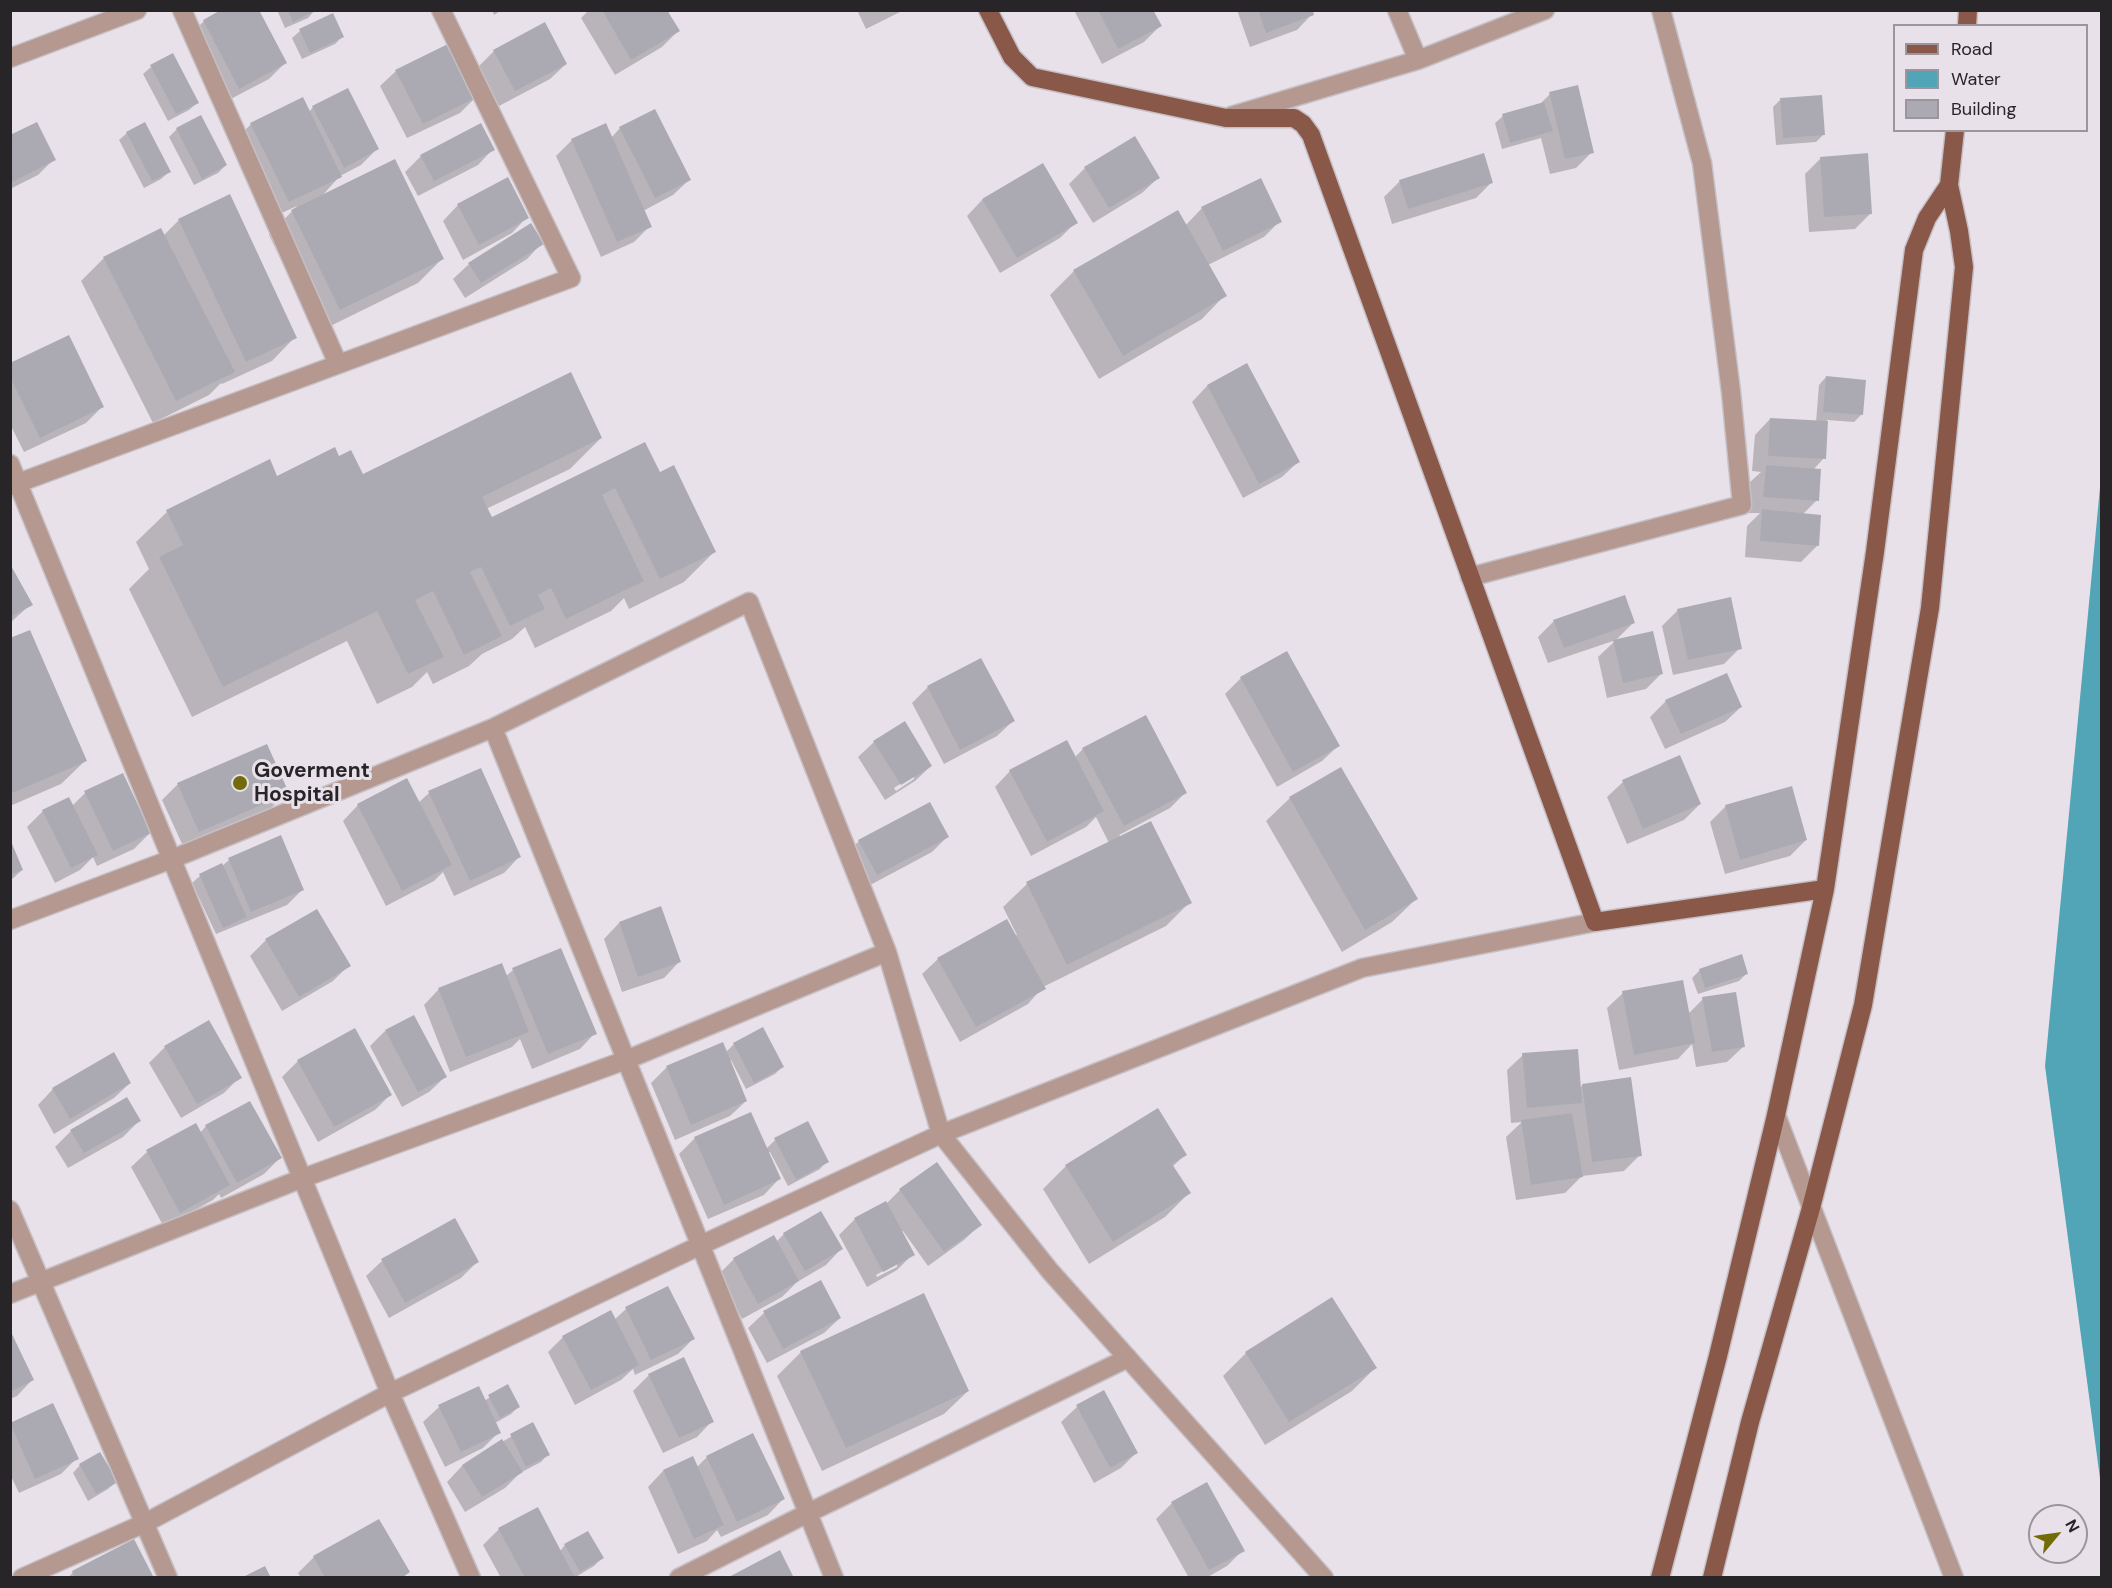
<!DOCTYPE html>
<style>
body{margin:0}
#map{position:relative;width:2112px;height:1588px;overflow:hidden;background:#e8e1e9;font-family:"DM Sans",sans-serif}
canvas{display:block}
.frame{position:absolute;inset:0;border:12px solid #272528;pointer-events:none}
.legend{position:absolute;left:1893px;top:24px;width:195px;height:108px;box-sizing:border-box;background:#e8e1e9;border:2px solid #9b969c;margin:0;padding:8px 10px;list-style:none;font-size:18px;color:#272528}
.legend li{display:flex;align-items:center;gap:12px;height:30px}
.legend b{width:30px;border:2px solid #9b969c}
.north{position:absolute;left:2028px;top:1504px;width:60px;height:60px;box-sizing:border-box;background:#e8e1e9;border:2px solid #9b969c;border-radius:50%;rotate:61deg;font-size:16px;font-weight:700;line-height:24px;text-align:center;color:#272528}
.north::after{content:'';display:block;margin:auto;width:21px;height:27px;background:#726b07;clip-path:polygon(50% 0,100% 100%,50% 72%,0 100%)}
</style>
<div id="map">
<canvas width="2112" height="1588"></canvas>
<div class="frame"></div>
<ul class="legend">
<li><b style="height:8px;background:#8a5848"></b>Road</li>
<li><b style="height:16px;background:#52a5b6"></b>Water</li>
<li><b style="height:16px;background:#abaab2"></b>Building</li>
</ul>
<div class="north">N</div>
</div>
<script>
const ctx = document.querySelector('canvas').getContext('2d');
ctx.lineJoin = 'round';
function paint(path, color) {
  ctx.fillStyle = color;
  ctx.fill(path, 'evenodd');
}
function strokePath(path, color, width, dash) {
  ctx.strokeStyle = color;
  ctx.lineWidth = width;
  ctx.lineCap = dash ? 'butt' : 'round';
  ctx.setLineDash(dash || []);
  ctx.stroke(path);
}
function drawText(font, color, halo, rows, align = 'center') {
  ctx.font = font + ' "DM Sans",sans-serif';
  ctx.lineWidth = 6;
  ctx.setLineDash([]);
  ctx.textBaseline = 'middle';
  ctx.strokeStyle = halo;
  ctx.fillStyle = color;
  for (const [text, x, y, turn = 0] of rows) {
    ctx.save();
    ctx.translate(x, y);
    ctx.rotate((+turn || 0) * Math.PI / 180);
    ctx.textAlign = isNaN(turn) ? turn : align;
    if (halo) ctx.strokeText(text, 0, 0);
    ctx.fillText(text, 0, 0);
    ctx.restore();
  }
}
const water = new Path2D(`
 M2101 477 2102 1486H2101L2045 1066Z`);
const shadow = new Path2D(`
 M277 10H315L308 18 285 28Z
 M492 10H502L494 15Z
 M589 10H666L678 31 662 47 615 75 581 18Z
 M857 10H904L866 29Z
 M1077 10H1152L1160 26 1144 42 1102 64 1075 12Z
 M1237 10H1311L1312 14 1297 30 1250 47Z
 M204 21 285 63 269 79 223 103 188 37Z
 M545 25 566 64 550 79 499 106 478 67 494 51Z
 M300 31 342 37 335 44 302 59 292 38Z
 M151 67 197 103 189 110 168 121 143 74Z
 M396 71 476 97 460 113 407 138 380 86Z
 M1550 94 1592 152 1576 168 1550 174 1541 138 1502 149 1495 123 1503 116 1538 106Z
 M1781 99 1823 135 1816 142 1776 145 1773 107Z
 M313 107 377 149 361 165 340 176 321 197 442 259 418 283 316 333 269 235 297 206 273 217 236 140 251 124 309 112Z
 M620 128 689 180 673 195 643 211 650 226 634 242 601 257 556 156 572 140 611 138Z
 M177 129 226 165 218 173 194 185 169 137Z
 M127 133 169 172 161 179 144 188 119 140Z
 M10 137 54 159 38 175 10 189Z
 M493 149 478 165 418 196 405 172 421 156Z
 M1820 159 1871 213 1855 229 1809 232 1805 174Z
 M1042 165 1076 222 1060 238 1000 273 967 216 982 200Z
 M1085 168 1158 178 1142 193 1093 223 1069 184Z
 M1400 181 1492 182 1476 198 1392 224 1384 197Z
 M458 205 527 217 512 233 463 260 443 221Z
 M1202 208 1280 221 1264 237 1208 265 1225 295 1202 319 1099 379 1050 295 1074 271 1185 226Z
 M179 220 295 337 272 361 222 384 221 383 209 395 153 423 81 281 104 258 163 236Z
 M542 243 527 259 465 298 453 279 469 264Z
 M10 365 102 407 86 423 24 452 10 424Z
 M1247 365 1298 462 1282 477 1243 498 1192 402 1207 386Z
 M1826 377 1861 415 1854 422 1827 420 1824 458 1813 470 1817 500 1803 514 1817 546 1801 562 1745 557 1747 526 1760 513H1748L1750 482 1761 472 1752 471 1755 435 1770 419 1816 422 1819 385Z
 M601 438 570 469 486 509 491 519 659 474 714 552 684 582 629 609 624 598 611 611 535 648 525 627 512 639 482 654 469 666 433 684 427 672 412 687 377 704 347 641 192 717 129 589 149 569 136 542 167 512 338 458 363 476Z
 M10 567 31 604 10 623Z
 M1678 610 1740 648 1724 664 1673 675 1662 626Z
 M1554 621 1633 623 1615 641 1661 674 1646 689 1607 698 1598 657 1616 640 1548 663 1538 637Z
 M10 640 85 761 61 784 10 806Z
 M1286 653 1338 746 1322 761 1277 787 1225 694 1241 678Z
 M981 660 1013 721 997 736 944 764 912 703 928 687Z
 M1666 701 1741 707 1725 722 1665 749 1650 717Z
 M874 742 931 766 915 781 885 800 858 757ZM914 775V779L896 791 894 788Z
 M1083 749 1185 793 1170 808 1119 835 1190 902 1166 926 1043 987 1028 1004 960 1042 922 974 938 959 1017 935 1003 907 1027 884 1109 843 1096 817 1086 827 1031 856 995 787 1010 771 1074 758Z
 M1679 757 1700 804 1684 820 1627 844 1607 797 1623 782Z
 M178 784 287 792 271 808 183 846 162 800Z
 M85 793 150 833 134 849 97 866 93 857 80 870 55 883 27 827 43 811 72 806Z
 M429 793 519 857 504 873 454 896 443 872 434 881 386 906 343 821 358 805 418 803Z
 M1290 798 1416 899 1392 922 1342 952 1266 821Z
 M1726 806 1806 840 1790 856 1725 874 1710 822Z
 M947 837 932 852 861 890 843 857 859 841Z
 M10 842 22 870 10 881Z
 M229 860 302 890 287 905 216 934 192 883 200 876 222 866Z
 M316 911 349 965 333 981 282 1011 250 956 265 941Z
 M619 923 679 962 664 978 622 992 604 939Z
 M513 970 595 1033 580 1049 532 1069 520 1039 512 1047 450 1072 424 1005 439 989 505 977Z
 M1700 970 1746 974 1739 981 1698 994 1692 978Z
 M1623 993 1688 1014 1703 999 1743 1047 1727 1062 1696 1067 1692 1044 1678 1059 1619 1070 1607 1008Z
 M354 1030 390 1095 375 1110 318 1142 282 1077 298 1061Z
 M385 1031 445 1077 429 1092 402 1107 370 1046Z
 M734 1044 782 1067 775 1074 746 1089 731 1060 729 1061 746 1101 730 1116 675 1140 651 1083 667 1067 725 1053Z
 M165 1047 240 1077 224 1093 181 1118 149 1063Z
 M1523 1055 1579 1088 1583 1085 1640 1155 1624 1171 1582 1176 1565 1193 1516 1200 1506 1137 1522 1122 1511 1123 1507 1070Z
 M130 1083 114 1098 54 1134 38 1105 53 1089Z
 M139 1121 123 1137 68 1168 55 1147 71 1131Z
 M195 1125 200 1133 206 1126 280 1158 264 1174 221 1198 219 1194 213 1200 164 1227 131 1167 147 1152Z
 M695 1138 766 1149 775 1140 827 1161 820 1169 788 1186 770 1152 768 1153 779 1179 764 1195 708 1219 679 1154Z
 M1185 1155 1172 1167 1189 1193 1165 1217 1089 1264 1043 1189 1066 1166Z
 M900 1190 980 1225 964 1240 928 1266 903 1231 901 1232 913 1254 897 1270 867 1287 839 1235 855 1219 886 1204ZM897 1263V1267L877 1277 876 1275Z
 M454 1220 477 1262 461 1278 389 1318 366 1276 382 1261Z
 M784 1234 841 1249 826 1265 797 1282 782 1297 742 1319 718 1275 734 1259 776 1242Z
 M626 1309 694 1338 678 1354 635 1375 633 1369 621 1380 575 1405 548 1352 563 1337 614 1320Z
 M764 1313 840 1318 824 1333 767 1363 748 1328Z
 M10 1334 32 1380 17 1396 10 1399Z
 M801 1352 968 1391 944 1414 822 1471 777 1376Z
 M1246 1353 1375 1368 1352 1391 1265 1445 1223 1376Z
 M649 1375 712 1421 697 1437 663 1453 633 1391Z
 M508 1386 518 1407 511 1414 495 1423 499 1432 483 1448 445 1467 423 1422 439 1407 478 1388 484 1401Z
 M52 1405 77 1458 61 1474 19 1493 10 1474V1424Z
 M1077 1407 1137 1452 1121 1468 1094 1483 1061 1422Z
 M532 1424 548 1454 541 1462 520 1473 505 1488 465 1512 447 1482 462 1466Z
 M753 1435 783 1499 768 1515 721 1537 717 1530 707 1541 678 1554 648 1487 663 1471 692 1458 696 1468 706 1458Z
 M80 1465 116 1482 108 1489 88 1501 73 1473Z
 M1172 1503 1243 1550 1227 1566 1206 1578H1189L1156 1519Z
 M499 1529 560 1551 565 1545 602 1558 594 1566 574 1578H501L483 1545Z
 M133 1541 151 1576 150 1578H68L73 1572Z
 M314 1557 408 1572 403 1578H301L298 1573Z`);
const building = new Path2D(`
 M221 10H259L287 63 239 89 203 20Z
 M288 10H317L293 22Z
 M602 10H667L680 31 631 60Z
 M1098 10H1153L1162 26 1118 49Z
 M1258 10H1313L1314 15 1266 33Z
 M333 13 344 37 310 53 299 29Z
 M545 22 567 64 515 91 493 50Z
 M452 42 477 97 423 124 395 70Z
 M173 53 199 103 176 114 150 65Z
 M1578 85 1594 153 1565 159 1549 92Z
 M348 88 379 149 344 168 312 106Z
 M1822 95 1825 135 1783 138 1780 98Z
 M303 97 342 177 289 202 250 123Z
 M1544 102 1553 131 1510 143 1502 114Z
 M655 109 691 180 655 198 619 127Z
 M201 115 227 165 202 179 176 128Z
 M37 122 56 160 12 182 10 178V135Z
 M145 122 171 172 152 181 126 132Z
 M481 123 495 150 434 181 420 155Z
 M606 123 652 227 617 242 571 139Z
 M1135 136 1160 178 1109 208 1084 167Z
 M1484 153 1493 183 1408 209 1399 180Z
 M1868 153 1872 214 1824 217 1820 157Z
 M395 159 444 259 340 310 291 210Z
 M1043 163 1078 223 1017 258 982 199Z
 M508 177 529 218 479 245 457 204Z
 M1261 178 1282 222 1223 251 1201 207Z
 M230 194 297 338 246 362 178 219Z
 M1178 210 1227 296 1123 356 1073 270Z
 M531 223 544 244 481 283 468 263Z
 M161 228 235 372 176 401 103 257Z
 M69 335 104 407 40 438 10 377V363Z
 M1247 363 1300 462 1259 484 1207 385Z
 M571 372 602 438 482 497 492 517 645 442 660 472 674 465 716 552 660 579 615 488 602 495 644 581 566 619 551 588 538 595 545 609 510 626 481 567 470 572 502 636 464 655 433 591 415 600 444 657 408 674 377 611 223 687 159 557 183 545 166 510 270 459 277 476 335 447 339 456 351 450 363 474Z
 M1826 376 1866 380 1863 415 1823 412Z
 M1770 418 1828 421 1826 459 1768 456Z
 M1766 465 1821 469 1819 501 1763 497Z
 M1762 509 1821 515 1819 546 1760 541Z
 M10 564 33 605 10 617Z
 M1625 595 1635 623 1564 648 1553 620Z
 M1731 597 1742 649 1688 660 1677 609Z
 M30 630 87 761 10 794V638Z
 M1653 631 1663 674 1623 683 1613 640Z
 M1287 651 1340 746 1293 772 1240 677Z
 M981 658 1015 721 960 750 927 686Z
 M1727 673 1742 707 1681 734 1665 700Z
 M1146 715 1187 793 1124 826 1082 748Z
 M905 721 932 766 901 785 873 741Z
 M1067 740 1104 811 1047 842 1009 770Z
 M267 744 289 793 199 832 177 783Z
 M1680 755 1701 804 1643 829 1622 780Z
 M1341 767 1418 899 1365 930 1289 797Z
 M481 768 521 857 470 881 428 791Z
 M123 773 151 833 113 851 84 791Z
 M407 778 452 865 402 891 357 804Z
 M1792 786 1807 840 1740 860 1725 805Z
 M69 797 98 855 71 868 42 810Z
 M930 802 949 837 877 875 858 840Z
 M1151 821 1192 903 1067 965 1026 882Z
 M281 835 304 890 251 912 228 858Z
 M10 839 23 870 10 875Z
 M222 863 247 917 223 928 199 874Z
 M661 906 681 962 638 977 619 922Z
 M317 909 351 966 299 997 265 939Z
 M1007 919 1046 989 976 1027 937 958Z
 M561 948 597 1034 548 1054 512 968Z
 M1742 954 1748 974 1705 988 1699 969Z
 M502 963 529 1032 466 1057 438 988Z
 M1683 980 1695 1043 1634 1055 1622 991Z
 M1736 992 1745 1047 1712 1052 1702 997Z
 M414 1015 447 1077 418 1092 385 1030Z
 M209 1020 242 1078 197 1104 164 1046Z
 M763 1027 784 1067 754 1083 733 1043Z
 M355 1028 392 1095 334 1127 297 1060Z
 M723 1042 747 1101 691 1125 666 1066Z
 M1578 1049 1582 1103 1527 1108 1522 1053Z
 M114 1052 131 1083 70 1119 52 1088Z
 M1631 1077 1642 1156 1592 1162 1582 1084Z
 M127 1097 141 1121 84 1153 70 1130Z
 M250 1101 282 1158 237 1183 205 1125Z
 M1158 1108 1187 1155 1172 1164 1191 1193 1113 1242 1065 1165Z
 M751 1112 781 1179 724 1205 694 1137Z
 M1572 1113 1583 1177 1531 1185 1521 1120Z
 M808 1121 829 1162 796 1180 774 1138Z
 M196 1123 230 1185 180 1213 146 1150Z
 M937 1162 982 1225 944 1252 899 1189Z
 M886 1201 915 1255 883 1272 854 1218Z
 M821 1211 843 1249 805 1271 783 1233Z
 M455 1218 479 1262 405 1303 381 1259Z
 M774 1235 799 1281 758 1304 733 1258Z
 M821 1280 841 1318 783 1349 763 1311Z
 M668 1286 695 1339 651 1360 625 1307Z
 M924 1293 969 1391 846 1448 800 1351Z
 M1332 1297 1377 1368 1289 1422 1245 1352Z
 M611 1310 639 1365 591 1390 562 1336Z
 M10 1330 34 1380 10 1392Z
 M684 1357 714 1422 679 1438 648 1374Z
 M508 1384 520 1407 500 1418 488 1395Z
 M479 1386 501 1433 461 1452 438 1405Z
 M1104 1390 1138 1453 1110 1468 1076 1405Z
 M53 1403 79 1459 35 1479 10 1423Z
 M533 1422 550 1455 526 1467 510 1434Z
 M753 1433 785 1499 737 1522 706 1456Z
 M502 1439 523 1472 482 1497 462 1465Z
 M100 1452 118 1482 96 1494 79 1464Z
 M693 1456 724 1525 694 1539 663 1470Z
 M1207 1482 1245 1551 1209 1570 1171 1502Z
 M538 1507 575 1578H525L498 1528Z
 M379 1519 410 1572 401 1578H325L313 1556Z
 M588 1531 604 1558 580 1572 564 1544Z
 M134 1539 153 1576 75 1578 72 1571Z
 M780 1550 794 1578H727Z
 M265 1566 271 1578H241Z`);
const minor = new Path2D(`
 M182 10 338 364
 M1397 10 1418 60
 M10 58 137 10
 M1231 116 1418 60 1545 10
 M10 464 390 1393 471 1578
 M10 486 571 278 441 10
 M1470 577 1742 505 1731 392 1702 163 1661 10
 M493 728 834 1578
 M10 920 172 859 493 728 749 602 887 952 941 1134 1050 1271 1324 1578
 M1776 1115 1954 1578
 M10 1210 168 1578
 M10 1294 303 1178 626 1060 887 952
 M22 1578 145 1523 390 1393 701 1245 941 1134 1362 968 1595 922
 M679 1578 808 1513 1128 1358`);
const major = new Path2D(`
 M988 10 1012 57 1032 77 1226 118H1294L1303 124 1311 135 1595 922 1825 889
 M1967 26 1968 10
 M1660 1578 1718 1356 1776 1115 1825 889 1875 552 1914 250 1927 218 1949 185
 M1712 1578 1750 1422 1811 1208 1863 1005 1930 608 1964 267 1959 231 1949 185 1955 130`);
const markers = [
 [240,783,8,"#726b07"]
];
const poiNames = [
 ["Goverment",254,771],
 ["Hospital",254,795]
];
paint(water, '#52a5b6');
paint(shadow, '#0003');
paint(building, '#abaab2');
strokePath(minor, '#c5bfc6', 21);
strokePath(major, '#c5bfc6', 21);
strokePath(minor, '#b5988f', 18);
strokePath(major, '#8a5848', 18);
for (const [x, y, r, color] of markers) {
  const dot = new Path2D();
  dot.arc(x, y, r, 0, 2 * Math.PI);
  ctx.fillStyle = color;
  ctx.fill(dot);
  strokePath(dot, '#e8e1e9', 2);
}
drawText('bold 21px', '#272528', '#e8e1e9', poiNames, 'left');
</script>
